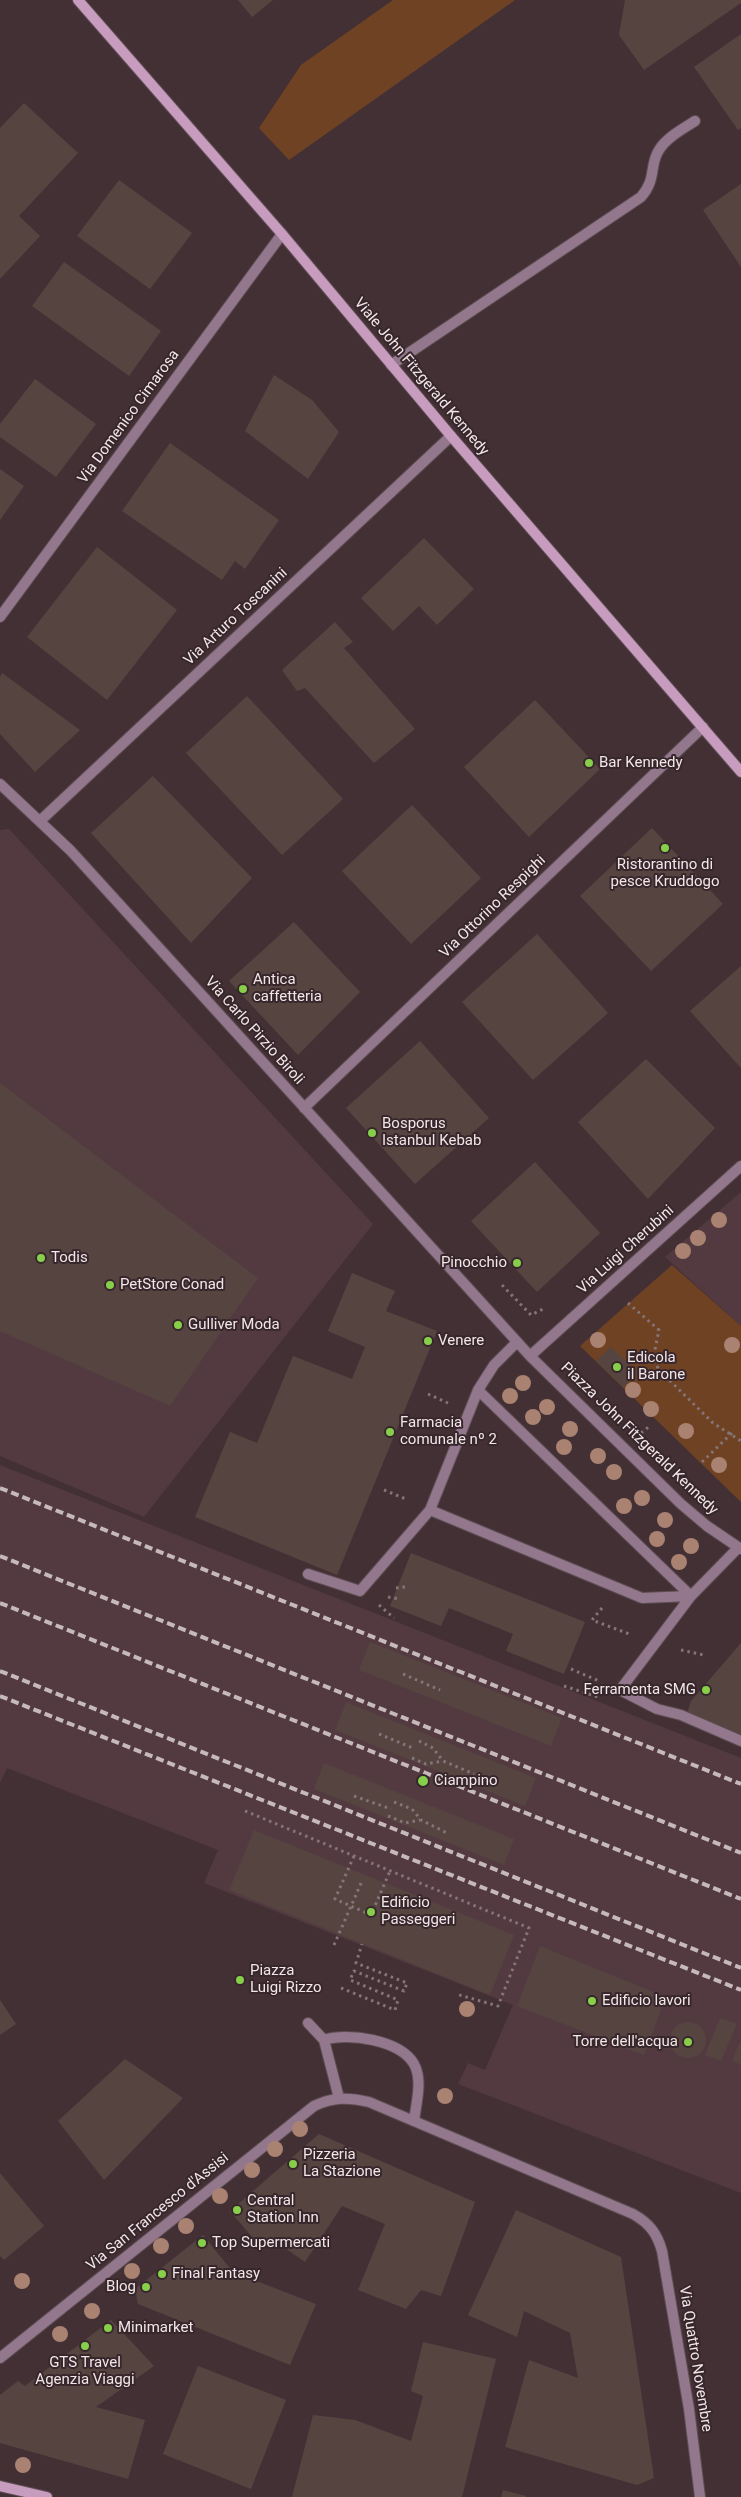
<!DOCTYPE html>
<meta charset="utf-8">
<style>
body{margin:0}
canvas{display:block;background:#423035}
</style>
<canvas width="741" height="2497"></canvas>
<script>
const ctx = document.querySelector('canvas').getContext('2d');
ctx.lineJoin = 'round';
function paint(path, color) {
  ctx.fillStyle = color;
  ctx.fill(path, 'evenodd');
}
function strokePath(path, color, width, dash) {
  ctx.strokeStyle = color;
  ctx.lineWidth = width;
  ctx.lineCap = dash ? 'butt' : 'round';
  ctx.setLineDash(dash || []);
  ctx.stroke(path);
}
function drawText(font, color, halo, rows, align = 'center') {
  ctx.font = font + ' Roboto,sans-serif';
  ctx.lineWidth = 4;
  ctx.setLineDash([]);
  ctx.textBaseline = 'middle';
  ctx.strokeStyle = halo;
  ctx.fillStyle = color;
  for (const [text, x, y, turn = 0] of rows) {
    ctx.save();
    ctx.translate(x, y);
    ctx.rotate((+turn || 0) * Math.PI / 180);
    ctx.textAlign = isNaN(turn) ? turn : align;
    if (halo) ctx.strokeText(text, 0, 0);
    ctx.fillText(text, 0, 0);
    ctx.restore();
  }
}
const built = new Path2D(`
 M9 829 373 1224 144 1517 0 1456V830Z
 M741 1192V1326L665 1257Z
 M0 1465 741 1758V2193L458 2084 468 2063 485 2070 513 2005 204 1883 218 1850 7 1768 0 1783Z`);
const green = new Path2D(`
 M393 0H515L289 160 259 128 301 65Z
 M672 1265 741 1326V1502L580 1346Z`);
const building = new Path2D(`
 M238 0H273L252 17Z
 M625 0H741V3L644 70 619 35Z
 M741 34V128L738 130 694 67Z
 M24 103 78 153 19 216 40 236 0 279V128Z
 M119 180 192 233 150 289 77 236Z
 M741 184V267L703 210Z
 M64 262 161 331 129 376 32 306Z
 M274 375 312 400 339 432 308 479 245 431Z
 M35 379 96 424 56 477 0 437V424Z
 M170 443 279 520 245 569 235 561 222 580 122 511Z
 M0 469 24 486 0 520Z
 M424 538 474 589 437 625 419 606 393 631 361 598Z
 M97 547 177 610 107 700 27 637Z
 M335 622 353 642 344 648 415 729 374 763 305 688 297 691 282 670Z
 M2 673 80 730 35 772 0 734V677Z
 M247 696 343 799 282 855 186 753Z
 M535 700 600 769 529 837 464 767Z
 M153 776 252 878 191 943 91 833Z
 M412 805 481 878 411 944 342 871Z
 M652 828 723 904 651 971 580 896Z
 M294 922 360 992 298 1055 229 981Z
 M537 934 608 1013 533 1080 462 1002Z
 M741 966V1068L690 1011Z
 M420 1041 489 1118 415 1184 346 1108Z
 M646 1059 715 1128 648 1199 578 1122Z
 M0 1083 258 1278 170 1406 0 1331Z
 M535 1162 600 1233 537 1292 471 1221Z
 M352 1273 395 1291 386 1311 437 1331 337 1575 195 1517 230 1432 257 1443 293 1356 352 1379 365 1347 328 1331Z
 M611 1347 638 1373 623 1387 596 1361Z
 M411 1553 585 1622 564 1674 506 1651 513 1634 449 1608 441 1626 390 1606Z
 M370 1642 562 1718 551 1746 359 1670Z
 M741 1643V1735L687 1714 691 1701Z
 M346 1702 536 1778 525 1806 335 1730Z
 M324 1763 514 1839 504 1865 314 1789Z
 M254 1830 514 1935 490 1995 229 1890Z
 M540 1946 666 1997 644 2055 517 2006Z
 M0 2000 16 2024 0 2035Z
 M720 2018 737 2024 721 2061 705 2055Z
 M670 2040a18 18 0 1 1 36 0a18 18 0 1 1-36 0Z
 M739 2043 741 2044V2065L732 2061Z
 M125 2059 183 2098 104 2180 58 2121Z
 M319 2134 475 2202 441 2296 421 2290 406 2309 358 2290 385 2224 342 2206 305 2262 271 2238 258 2244 230 2211Z
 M0 2173 44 2226 4 2260 0 2256Z
 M516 2210 621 2257 654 2478 637 2485 505 2447 529 2360 578 2378 570 2333 524 2311 517 2337 468 2315Z
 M203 2235 233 2272 316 2304 290 2365 138 2304 135 2289Z
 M111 2320 154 2366 96 2407 145 2420 128 2479 0 2443V2395L18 2381 25 2386Z
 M423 2342 496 2359 462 2497H292L313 2415 355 2420 411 2441 423 2396 411 2391Z
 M198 2366 286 2400 251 2489 163 2454Z
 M503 2490 526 2496V2497H501Z`);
const path = new Path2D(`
 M502 1285 531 1315 545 1308
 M628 1303 659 1330 654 1354 658 1369 713 1423 741 1441
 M428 1394 448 1403
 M641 1433 651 1425
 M702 1462 732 1433
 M384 1490 408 1500
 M396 1588 405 1587
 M388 1597 400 1599
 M379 1605 394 1618
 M602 1608 592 1620 632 1635
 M681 1650 704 1655
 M571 1669 599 1681
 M403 1674 440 1690
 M564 1686 598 1697
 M379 1734 415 1749
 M419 1741 433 1748 443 1761 474 1774
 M412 1758 426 1764 443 1761
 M354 1796 391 1809
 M394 1802 412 1809 421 1820 449 1834
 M245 1811 529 1928 498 2006 456 1994
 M388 1816 405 1823 420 1820
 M354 1856 335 1899 371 1915 390 1871
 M334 1945 362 1881
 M341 1988 395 2010 398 2000 350 1980 354 1971 404 1991 407 1983 356 1963 362 1944`);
const lane = new Path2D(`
 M391 365 641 197C657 179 649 165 659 150 667 137 683 129 695 121
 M478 1390 691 1596
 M430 1510 642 1598 691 1596
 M738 1548 691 1596 620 1690 657 1709 681 1715 741 1741
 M308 1574 360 1591 430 1510 478 1390 494 1365 517 1342
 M308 2023 324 2040 339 2098
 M324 2040C348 2032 400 2040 414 2064 423 2080 416 2104 414 2121`);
const street = new Path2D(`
 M0 617 282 234
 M0 784 71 851 530 1356 681 1504 707 1526 741 1549
 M41 820 451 436
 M304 1108 703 727
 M530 1356 741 1166
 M0 2358 314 2106C333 2097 348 2097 369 2102L633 2214C649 2223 657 2233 662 2251L689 2409 700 2497`);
const secondary = new Path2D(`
 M78 0 282 234 451 436 741 772
 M0 2486 47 2497`);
const rail = new Path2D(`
 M0 1488 741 1784
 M0 1556 741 1853
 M0 1603 741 1899
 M0 1671 741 1968
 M0 1696 741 1990`);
const trees = [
 [719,1220],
 [698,1238],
 [683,1251],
 [598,1340],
 [732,1345],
 [523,1383],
 [633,1390],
 [510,1396],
 [547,1407],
 [651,1409],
 [533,1417],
 [570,1429],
 [686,1431],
 [564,1447],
 [598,1456],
 [719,1465],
 [614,1472],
 [642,1498],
 [624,1506],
 [665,1520],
 [657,1539],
 [691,1546],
 [679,1562],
 [467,2009],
 [445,2096],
 [300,2129],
 [275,2149],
 [252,2170],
 [220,2196],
 [186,2226],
 [161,2246],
 [132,2271],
 [22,2281],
 [92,2311],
 [60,2334],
 [23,2465]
];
const markers = [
 [589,763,5,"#87cf4a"],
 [665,848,5,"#87cf4a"],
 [243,989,5,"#87cf4a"],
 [372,1133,5,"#87cf4a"],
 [41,1258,5,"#87cf4a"],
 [517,1263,5,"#87cf4a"],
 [110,1285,5,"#87cf4a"],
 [178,1325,5,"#87cf4a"],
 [428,1341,5,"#87cf4a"],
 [617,1367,5,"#87cf4a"],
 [390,1432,5,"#87cf4a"],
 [706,1690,5,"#87cf4a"],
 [423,1781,6,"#87cf4a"],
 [371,1912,5,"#87cf4a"],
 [240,1980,5,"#87cf4a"],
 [592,2001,5,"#87cf4a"],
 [688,2042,5,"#87cf4a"],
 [293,2164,5,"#87cf4a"],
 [237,2210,5,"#87cf4a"],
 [202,2243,5,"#87cf4a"],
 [162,2274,5,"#87cf4a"],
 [146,2287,5,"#87cf4a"],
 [108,2328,5,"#87cf4a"],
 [85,2346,5,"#87cf4a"]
];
const streetNames = [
 ["Viale John Fitzgerald Kennedy",421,377,50],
 ["Via Domenico Cimarosa",129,417,-54],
 ["Via Arturo Toscanini",236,617,-43],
 ["Via Ottorino Respighi",493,907,-44],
 ["Via Carlo Pirzio Biroli",254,1031,48],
 ["Via Luigi Cherubini",626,1250,-42],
 ["Piazza John Fitzgerald Kennedy",639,1439,44],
 ["Via San Francesco d'Assisi",158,2212,-39],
 ["Via Quattro Novembre",695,2359,81]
];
const poiNames = [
 ["Bar Kennedy",599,763],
 ["Ristorantino di",665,865,"center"],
 ["pesce Kruddogo",665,882,"center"],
 ["Antica",253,980],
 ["caffetteria",253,997],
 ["Bosporus",382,1124],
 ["Istanbul Kebab",382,1141],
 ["Todis",51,1258],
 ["Pinocchio",507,1263,"right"],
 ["PetStore Conad",120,1285],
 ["Gulliver Moda",188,1325],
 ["Venere",438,1341],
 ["Edicola",627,1358],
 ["il Barone",627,1375],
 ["Farmacia",400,1423],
 ["comunale nº 2",400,1440],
 ["Ferramenta SMG",696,1690,"right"],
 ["Ciampino",434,1781],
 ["Edificio",381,1903],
 ["Passeggeri",381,1920],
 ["Piazza",250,1971],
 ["Luigi Rizzo",250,1988],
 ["Edificio lavori",602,2001],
 ["Torre dell'acqua",678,2042,"right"],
 ["Pizzeria",303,2155],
 ["La Stazione",303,2172],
 ["Central",247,2201],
 ["Station Inn",247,2218],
 ["Top Supermercati",212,2243],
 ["Final Fantasy",172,2274],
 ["Blog",136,2287,"right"],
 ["Minimarket",118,2328],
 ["GTS Travel",85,2363,"center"],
 ["Agenzia Viaggi",85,2380,"center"]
];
paint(built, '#523a40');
paint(green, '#6f4223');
paint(building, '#564441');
strokePath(lane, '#5e4d52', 12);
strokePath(street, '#5e4d52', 12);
strokePath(secondary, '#5e4d52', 12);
strokePath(path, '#857579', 3, [2.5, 4]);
strokePath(lane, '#93788d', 10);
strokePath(street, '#93788d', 10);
strokePath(secondary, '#c79cbe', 10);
strokePath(rail, '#c6b9bc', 4, [8, 4]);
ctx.fillStyle = '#a98272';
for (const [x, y] of trees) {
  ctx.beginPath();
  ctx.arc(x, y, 8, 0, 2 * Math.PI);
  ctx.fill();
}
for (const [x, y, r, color] of markers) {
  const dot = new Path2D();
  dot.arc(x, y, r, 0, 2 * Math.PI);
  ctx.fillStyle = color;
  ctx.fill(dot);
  strokePath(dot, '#37262b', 2);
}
drawText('15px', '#f1e6e8', '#37262b', streetNames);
drawText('15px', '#f1e6e8', '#37262b', poiNames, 'left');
</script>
